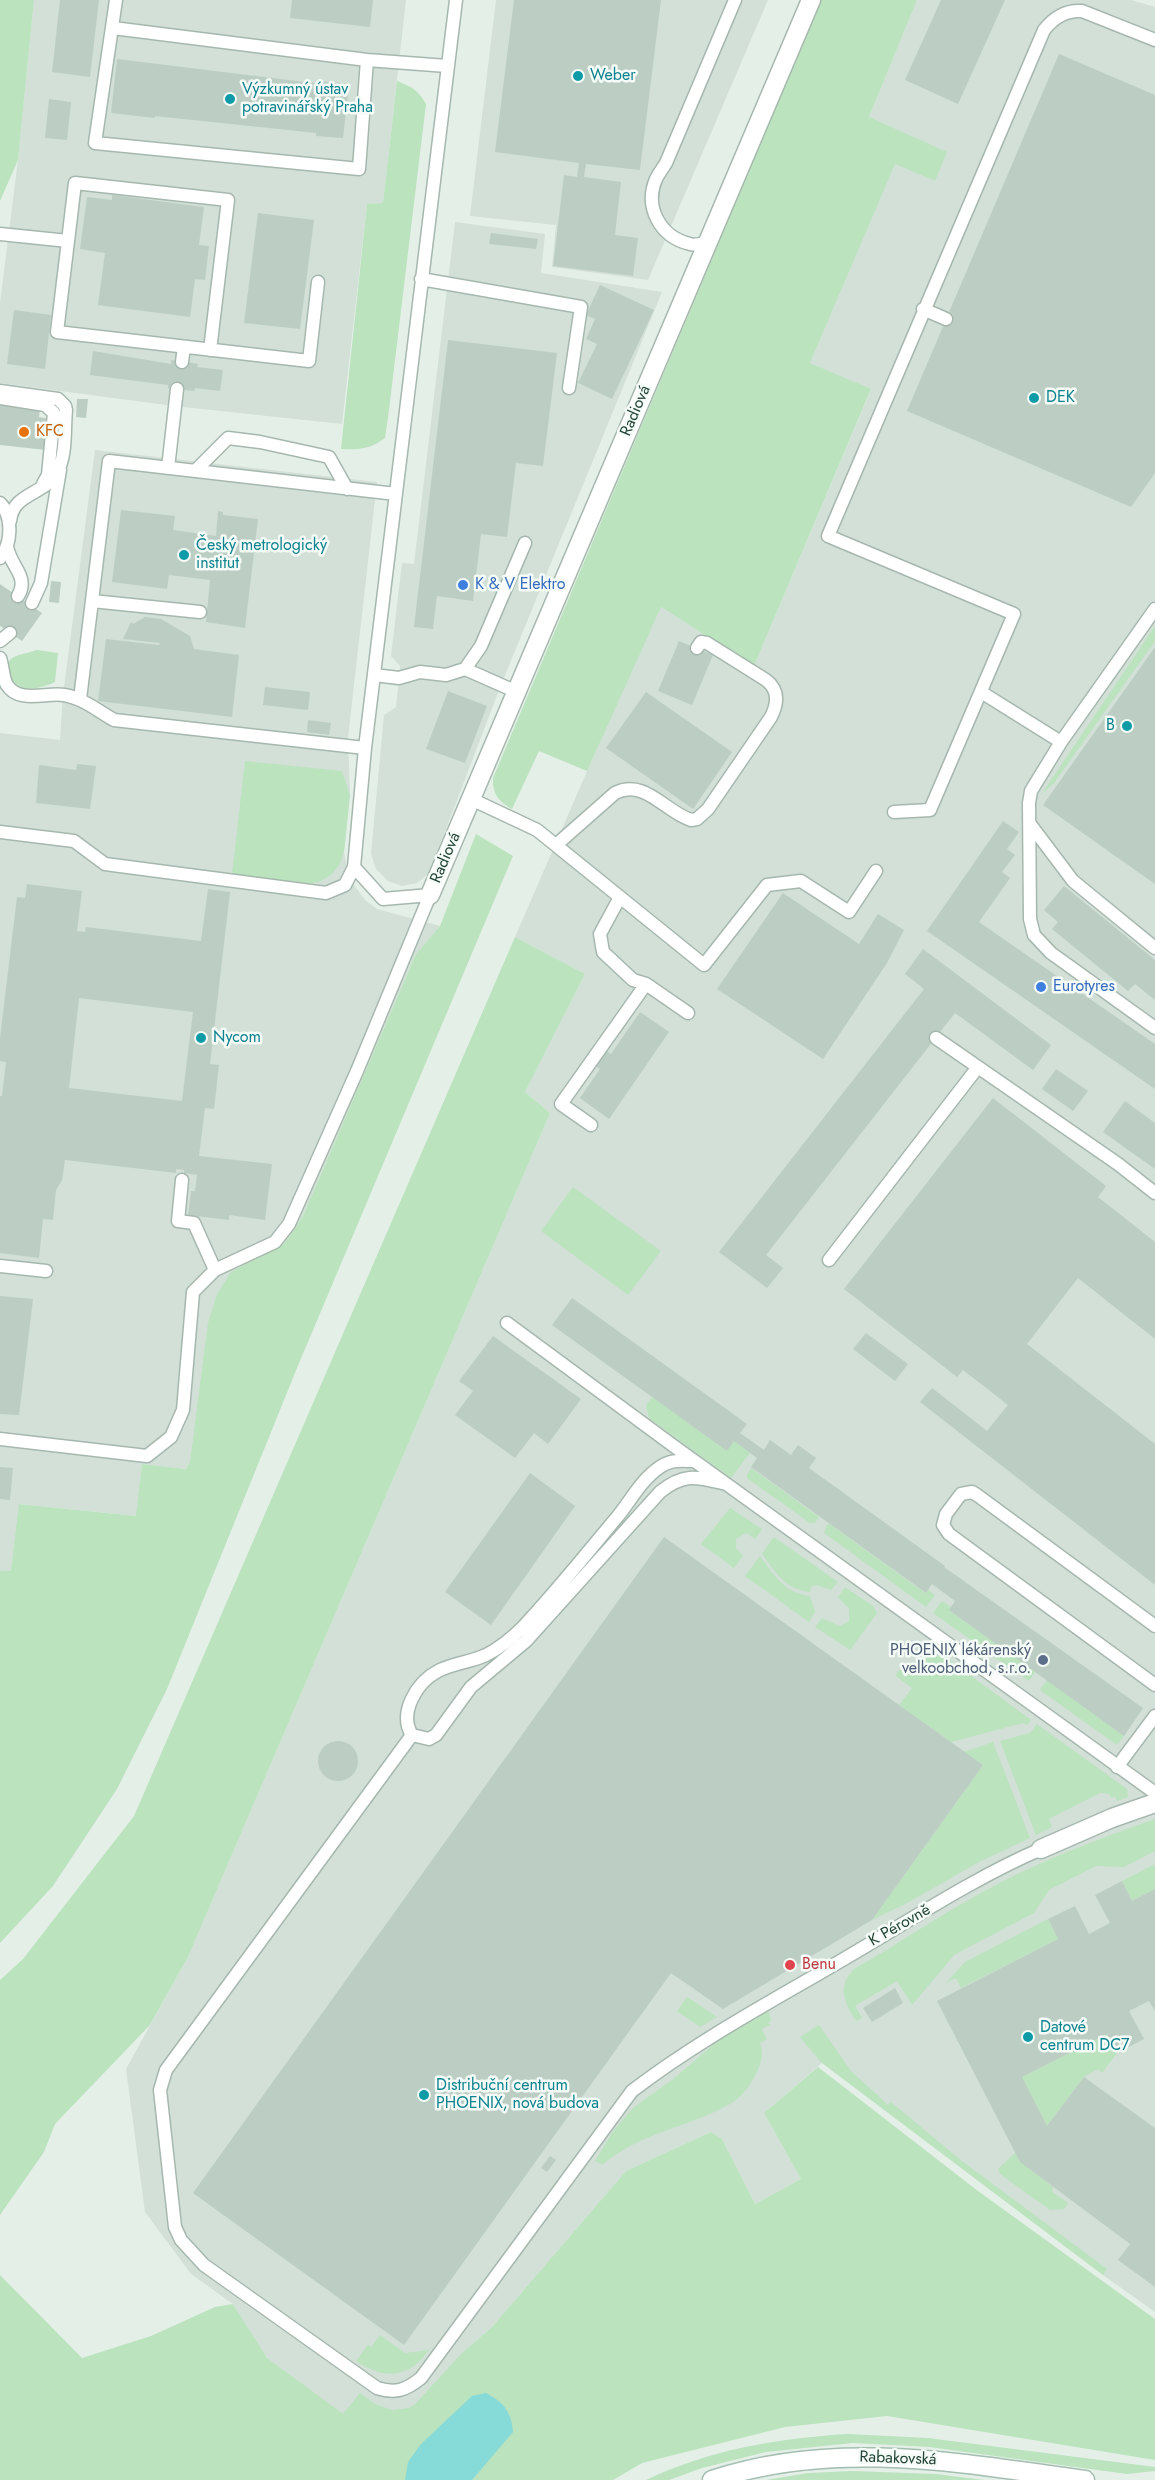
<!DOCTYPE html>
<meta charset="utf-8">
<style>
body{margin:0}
canvas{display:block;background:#e4efe8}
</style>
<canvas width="1155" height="2480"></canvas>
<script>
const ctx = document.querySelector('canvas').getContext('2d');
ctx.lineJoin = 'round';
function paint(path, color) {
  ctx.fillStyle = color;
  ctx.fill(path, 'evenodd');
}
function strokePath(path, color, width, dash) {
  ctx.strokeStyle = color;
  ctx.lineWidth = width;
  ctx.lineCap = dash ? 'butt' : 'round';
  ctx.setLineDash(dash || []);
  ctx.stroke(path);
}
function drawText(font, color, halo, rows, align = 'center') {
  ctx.font = font + ' Jost,sans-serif';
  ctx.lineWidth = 5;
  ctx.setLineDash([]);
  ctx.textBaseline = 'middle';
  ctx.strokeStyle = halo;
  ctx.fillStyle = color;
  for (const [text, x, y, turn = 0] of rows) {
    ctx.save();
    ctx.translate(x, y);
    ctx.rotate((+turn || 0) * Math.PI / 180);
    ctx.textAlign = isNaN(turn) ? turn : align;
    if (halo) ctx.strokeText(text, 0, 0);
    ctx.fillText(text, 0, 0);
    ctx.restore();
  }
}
const built = new Path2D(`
 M34 0H406L383 203 367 204 342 424 174 406 0 383V303L18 160Z
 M496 0H768L648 280 552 267 556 225 470 216Z
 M917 0H1131L1155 7V2312L1103 2275 822 2063 764 2113 801 2179 755 2204 722 2139 711 2132 626 2171 492 2327 462 2353 487 2480H381L290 2395 233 2304 191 2274 145 2212 126 2069 188 1957 550 1113 525 1092 585 974 515 937 628 677 661 607 754 666 871 390 810 363 895 163 947 153 869 117Z
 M455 222 545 234 541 273 662 292 501 685 435 858 428 874 417 883 402 886 388 881 376 869 371 854 384 715 396 707 399 678 400 666 391 656 402 563 414 564Z
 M95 450 377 482 348 738 350 795 344 852 347 867 354 885 365 900 377 909 440 926 416 954 303 1216 284 1244 260 1259 198 1411 190 1462 186 1469 142 1464 137 1516 20 1504 11 1572 0 1571V733L60 740 63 695Z`);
const green = new Path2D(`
 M0 0H34L18 160 0 201Z
 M821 0H917L869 117 947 152 935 181 895 164 810 363 871 389 754 666 661 607 587 771 539 751 512 809C499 802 492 794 493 778Z
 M397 81C411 86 419 91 426 104L388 418 385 438C371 449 359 450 341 449L367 204 383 203Z
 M1155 626V641L1054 783 1041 795Z
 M37 650 58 653 55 682C40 689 16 695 9 674 7 669 6 665 10 660 15 654 30 653 37 650Z
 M245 761 342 771 350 795 344 852 340 864 331 875 319 882 305 884 232 874Z
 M476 834 513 856 297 1368 167 1689 117 1789 53 1886 0 1943V1571H11L19 1504 136 1516 142 1464 186 1469 190 1462 208 1323 217 1294 231 1272 284 1244 303 1216 416 954 440 926Z
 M515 937 585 974 525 1092 550 1113 188 1957 150 2025 55 2124 44 2152 0 2215V1980L23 1959 134 1816Z
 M573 1187 661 1251 628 1295 541 1231Z
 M652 1397 727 1451 734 1441 750 1453 731 1478 649 1418 646 1405Z
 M751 1468 819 1517 815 1523H810L747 1478V1475Z
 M730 1508 762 1529 755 1539 746 1533 736 1539V1548L743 1556 734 1568 701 1544Z
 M828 1523 925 1593 928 1590 935 1595 926 1607 824 1533Z
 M774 1537 838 1582 831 1590 816 1585 811 1587 810 1592C786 1590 775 1572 762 1554Z
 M760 1556C774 1575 784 1593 810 1596L815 1612 809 1622 745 1576Z
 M845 1587 873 1606 877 1613 850 1650 815 1627 822 1618 839 1626 849 1622V1609L838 1597Z
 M942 1601 951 1607 949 1610 1035 1672 1029 1681 933 1613Z
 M933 1654 947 1658 1031 1720 1027 1725 1023 1723 951 1742 899 1705 912 1688 896 1676 898 1671Z
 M1047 1680 1124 1736 1117 1745 1040 1690Z
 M1037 1724 1127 1789 1128 1797 1117 1801 1115 1796 1111 1798 1109 1794 1100 1793 1049 1819 1052 1827 1036 1835 1000 1741 1030 1733Z
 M993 1742 1030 1838 979 1862 909 1902 872 1920 983 1765 964 1752Z
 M1155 1819V1851L1124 1867 1096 1866 1049 1890 1034 1913 954 1955 912 2005 897 1981 855 2006 862 2018 856 2021C844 2003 837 1986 854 1969 897 1945 938 1916 981 1893 1036 1862 1096 1840 1155 1819Z
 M1155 1864V1889L1132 1901 1122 1881Z
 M1048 1919 1058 1939 961 1988 956 1978 946 1983 965 1962Z
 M687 1997 717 2017 700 2027 677 2011Z
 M768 2010 771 2020 769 2022 770 2025 762 2029 767 2039 760 2043C769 2061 746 2096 730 2104 687 2128 641 2132 602 2165L595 2161 614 2130 634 2107 672 2080 721 2038Z
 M819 2025 851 2071 888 2105 891 2102 958 2158 1107 2269 1103 2275 822 2063 800 2037Z
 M1107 2034 1117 2053 1102 2073 1098 2069 1084 2077 1047 2126 1022 2077Z
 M818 2067 978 2191 1155 2319V2460L887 2416 785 2427 642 2463 613 2480H0V2275L82 2358 151 2336 215 2307 233 2304 267 2358 343 2414 360 2393 375 2404 392 2410 409 2408 415 2404 462 2353 492 2327 626 2171 711 2132 722 2139 755 2204 801 2179 764 2113Z
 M1015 2153 1021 2162 1053 2187 1052 2192 1068 2203 1064 2209 1050 2210 1000 2174 998 2169Z
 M380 2335 405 2353 429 2350C408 2379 385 2380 356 2361L368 2345 371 2347Z
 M848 2434 928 2438 1155 2467V2471L1127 2474 929 2447 853 2443 766 2452 702 2468 669 2480H646C709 2450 778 2438 848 2434Z
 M852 2471 936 2474 984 2480H766L808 2473Z`);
const water = new Path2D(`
 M486 2393C504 2403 511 2411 513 2432L472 2480H405L408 2462 421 2444 472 2396Z`);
const building = new Path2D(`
 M60 0H99L90 77 52 72Z
 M292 0H373L370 27 290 18Z
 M514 0H661L640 170 586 164 584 177 621 182 615 235 638 238 633 276 553 266 564 175 577 177 579 163 495 152Z
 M941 0H1005L958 104 905 80Z
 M1059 54 1155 95V473L1131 507 907 411Z
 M117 59 321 84V81L349 84 343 138 316 136V133L155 116V118L111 113Z
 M49 99 71 102 67 140 45 138Z
 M112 195 204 207 199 245 209 246 205 280 195 279 190 317 98 305 105 253 80 249 87 197 112 200Z
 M258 213 314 220 300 329 244 323Z
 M491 233 538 239 536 249 489 244Z
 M600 285 654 310 612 399 578 383 597 344 586 339 595 319 586 315Z
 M14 310 51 315 45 369 7 364Z
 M448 340 557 353 543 466 516 463 507 537 481 534 473 601 437 596 433 629 414 627Z
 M93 351 171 364V360L198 364 197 367 223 370 220 391 195 388 194 391 168 388V385L90 375Z
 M77 399H88L86 418 76 417Z
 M0 404 40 408 39 417 49 419 46 450 0 445Z
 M121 510 175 516 173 530 216 536 218 511 223 512V515L258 519 245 628 206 622 210 580 169 575 167 589 112 582Z
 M51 581 61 582 59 603 49 602Z
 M0 584 42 613 22 641 0 626Z
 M145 617 161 619 190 636 194 649 239 655 232 717 98 701 106 639 159 645 160 643 123 639 131 622 133 624Z
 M679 641 713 655 692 705 658 691Z
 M1155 647V884L1043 805Z
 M265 687 310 692 308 710 263 705Z
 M448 691 487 706 465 763 426 749Z
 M646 692 732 752 693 809 606 748Z
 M308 720 331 723 329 735 307 732Z
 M77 764 96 766 90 809 36 803 39 765 76 770Z
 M1003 821 1019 832 1007 849 1015 855 1002 872 1010 878 979 922 1155 1044V1089L927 931Z
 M27 884 82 891 77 931 85 932 86 927 201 941 208 889 230 892 210 1064 219 1065 214 1109 205 1108 199 1156 272 1164 265 1220 229 1215V1220L188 1215 191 1191H195L197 1175 184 1173V1170L176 1169V1173L65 1160 62 1180 56 1190 53 1220 43 1219 39 1258 0 1253V1096H2L6 1062 0 1061V1038L17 897 25 898ZM79 998 193 1012 182 1101 69 1088Z
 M1064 886 1155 960V1000L1135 984 1128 991 1052 929 1058 922 1044 910Z
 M783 893 859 944 878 914 904 930 887 963 823 1059 717 989Z
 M923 949 1051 1045 1033 1070 955 1013 766 1255 783 1268 767 1288 719 1252 924 989 905 974Z
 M640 1012 669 1032 609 1119 580 1098 600 1069 596 1066 607 1051 611 1054Z
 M1056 1069 1088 1091 1073 1111 1042 1089Z
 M993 1098 1106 1186 1098 1197 1155 1242V1339L1078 1278 1027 1344 1155 1444V1585L920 1402 932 1388 987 1431 1008 1405 963 1370 957 1377 844 1289Z
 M1125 1101 1155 1123V1169L1103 1132Z
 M0 1296 33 1299 19 1415 0 1414Z
 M572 1298 747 1424 740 1433 764 1450 770 1440 791 1455 798 1445 816 1458 809 1468 945 1566 944 1567 1143 1708 1124 1736 949 1610 955 1601 932 1584 926 1593 751 1467 757 1458 734 1441 727 1451 552 1325Z
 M866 1333 908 1364 895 1381 853 1349Z
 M493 1336 581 1399 548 1444 534 1433 515 1458 455 1415 473 1391 459 1381Z
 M0 1467 13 1468 10 1500 0 1499Z
 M530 1473 575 1506 491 1625 445 1592Z
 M664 1537 983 1765 872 1920 723 2009 671 1973 404 2345 193 2193Z
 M318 1761a20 20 0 1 1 40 0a20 20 0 1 1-40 0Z
 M1122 1881 1132 1901 1155 1889V2011L1149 2001 1129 2011 1144 2039 1117 2053 1107 2034 1022 2077 1047 2126 1084 2077 1155 2128V2287L1118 2260 1130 2244 1020 2162 937 2001 1058 1939 1048 1919 1075 1906 1089 1934 1110 1923 1095 1895Z
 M895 1988 903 2003 872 2022 863 2008Z
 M550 2156 556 2160 547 2172 541 2168Z`);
const lane = new Path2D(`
 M116 0 95 143 359 169 367 60
 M113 28 367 60 447 66
 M0 234 68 241 57 332 309 361 318 282
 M68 241 75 183 228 200 210 350
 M708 242C703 243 695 246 690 244 660 237 644 207 656 179 659 173 663 168 666 163L735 0
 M421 279 581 307 569 388
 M923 309 946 319
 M182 362 184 347
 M0 391 58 399 65 406 66 410C64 430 67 457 56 474 43 495 13 493 10 521
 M0 398 45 405 54 413 48 475 43 484
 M168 468 177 389
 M195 471 228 438 260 442 329 457 347 489
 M0 503C13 516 12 544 0 558
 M7 546C9 565 30 576 18 596
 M92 601 200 612
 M32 603 41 583 60 470
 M1155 609 1061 742 1031 791 1029 803 1030 919 1034 935 1051 953 1155 1028
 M0 641 10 633
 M0 658C3 666 3 679 7 685 19 704 47 692 64 695 83 698 98 711 114 720L365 748
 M465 669 517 692
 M374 675 399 678 420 672 446 675 465 669 481 646 525 543
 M981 692 1061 742
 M80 699 109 461 396 494
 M471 799 537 830 704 965 767 885 801 881 849 912 876 871
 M894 812 930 810 1014 614 828 536 1044 30C1054 17 1066 10 1082 11L1155 40
 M1030 824 1073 881 1155 948
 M0 832 74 841 105 864 326 893 345 885 354 867
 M556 845 615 793C645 778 665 812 691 820L697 819 708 809 771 717C778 703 779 690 766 680L707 643 701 642 697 648
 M620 897 600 934 603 952 633 980 646 984 688 1013
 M936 1038 1118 1164 1155 1193
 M591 1125 561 1104 646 984
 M182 1180 178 1221 194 1223 215 1270
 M829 1260 978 1067
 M0 1266 46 1271
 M507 1323 675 1447 1155 1793
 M0 1439 147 1456 171 1437 183 1410 193 1292 215 1270 275 1242 289 1224 357 1071 430 895 383 899 354 867 365 748 456 0
 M694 1461C681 1461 671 1459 660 1467 642 1479 631 1500 618 1516 587 1553 556 1592 523 1627 512 1638 500 1648 486 1655 471 1662 453 1663 438 1671 417 1682 398 1713 412 1735L429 1739 436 1735 471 1687 526 1641 660 1492C685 1472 697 1477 726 1484
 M1155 1626 977 1495 972 1492 961 1494 946 1514 943 1525 949 1534 1155 1685
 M412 1735 166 2070 160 2090 175 2227 181 2240 204 2265 377 2388C396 2394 406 2390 421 2378L632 2091C700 2039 776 1999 849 1956 912 1919 974 1878 1041 1849
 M1117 1767 1155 1716`);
const street = new Path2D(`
 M430 895 811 0
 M1041 1849 1112 1818 1155 1803`);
const secondary = new Path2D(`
 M712 2480C834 2439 961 2463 1085 2480`);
const markers = [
 [578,76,6,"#0f9aa8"],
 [230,99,6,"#0f9aa8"],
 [1034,398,6,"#0f9aa8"],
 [24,432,6,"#e8710a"],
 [184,555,6,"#0f9aa8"],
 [463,585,6,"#3f7fe0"],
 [1127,726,6,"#0f9aa8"],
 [1041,987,6,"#3f7fe0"],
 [201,1038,6,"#0f9aa8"],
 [1043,1660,6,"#5c6f8a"],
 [790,1965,6,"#e0444e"],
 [1028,2037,6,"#0f9aa8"],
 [424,2095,6,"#0f9aa8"]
];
const cultureNames = [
 ["Weber",590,76],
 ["Výzkumný ústav",242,90],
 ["potravinářský Praha",242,108],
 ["DEK",1046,398],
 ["Český metrologický",196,546],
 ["institut",196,564],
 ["B",1115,726,"right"],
 ["Nycom",213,1038],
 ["Datové",1040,2028],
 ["centrum DC7",1040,2046],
 ["Distribuční centrum",436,2086],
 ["PHOENIX, nová budova",436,2104]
];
const streetNames = [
 ["Radiová",636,411,-67],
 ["Radiová",446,858,-67],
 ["K Pérovně",900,1926,-30],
 ["Rabakovská",898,2459,2]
];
const foodNames = [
 ["KFC",36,432]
];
const shopNames = [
 ["K & V Elektro",475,585],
 ["Eurotyres",1053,987]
];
const serviceNames = [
 ["PHOENIX lékárenský",1031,1651],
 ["velkoobchod, s.r.o.",1031,1669]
];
const healthNames = [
 ["Benu",802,1965]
];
paint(built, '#d2e0d7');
paint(green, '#bbe3be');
paint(water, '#86dad8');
paint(building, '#bccec3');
strokePath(lane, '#a6b8ae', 15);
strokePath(street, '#a6b8ae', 21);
strokePath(secondary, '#a4bfb1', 21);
strokePath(lane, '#fff', 12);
strokePath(street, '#fff', 18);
strokePath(secondary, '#fff', 18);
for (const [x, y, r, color] of markers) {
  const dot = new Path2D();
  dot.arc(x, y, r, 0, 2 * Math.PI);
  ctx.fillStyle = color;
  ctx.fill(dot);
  strokePath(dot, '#f5fbf7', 2);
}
drawText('16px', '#0d838f', '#f5fbf7', cultureNames, 'left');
drawText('16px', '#214434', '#f5fbf7', streetNames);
drawText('16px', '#c56008', '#f5fbf7', foodNames, 'left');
drawText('16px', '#366cbe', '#f5fbf7', shopNames, 'left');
drawText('16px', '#4e5e75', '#f5fbf7', serviceNames, 'right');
drawText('16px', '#be3a42', '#f5fbf7', healthNames, 'left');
</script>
